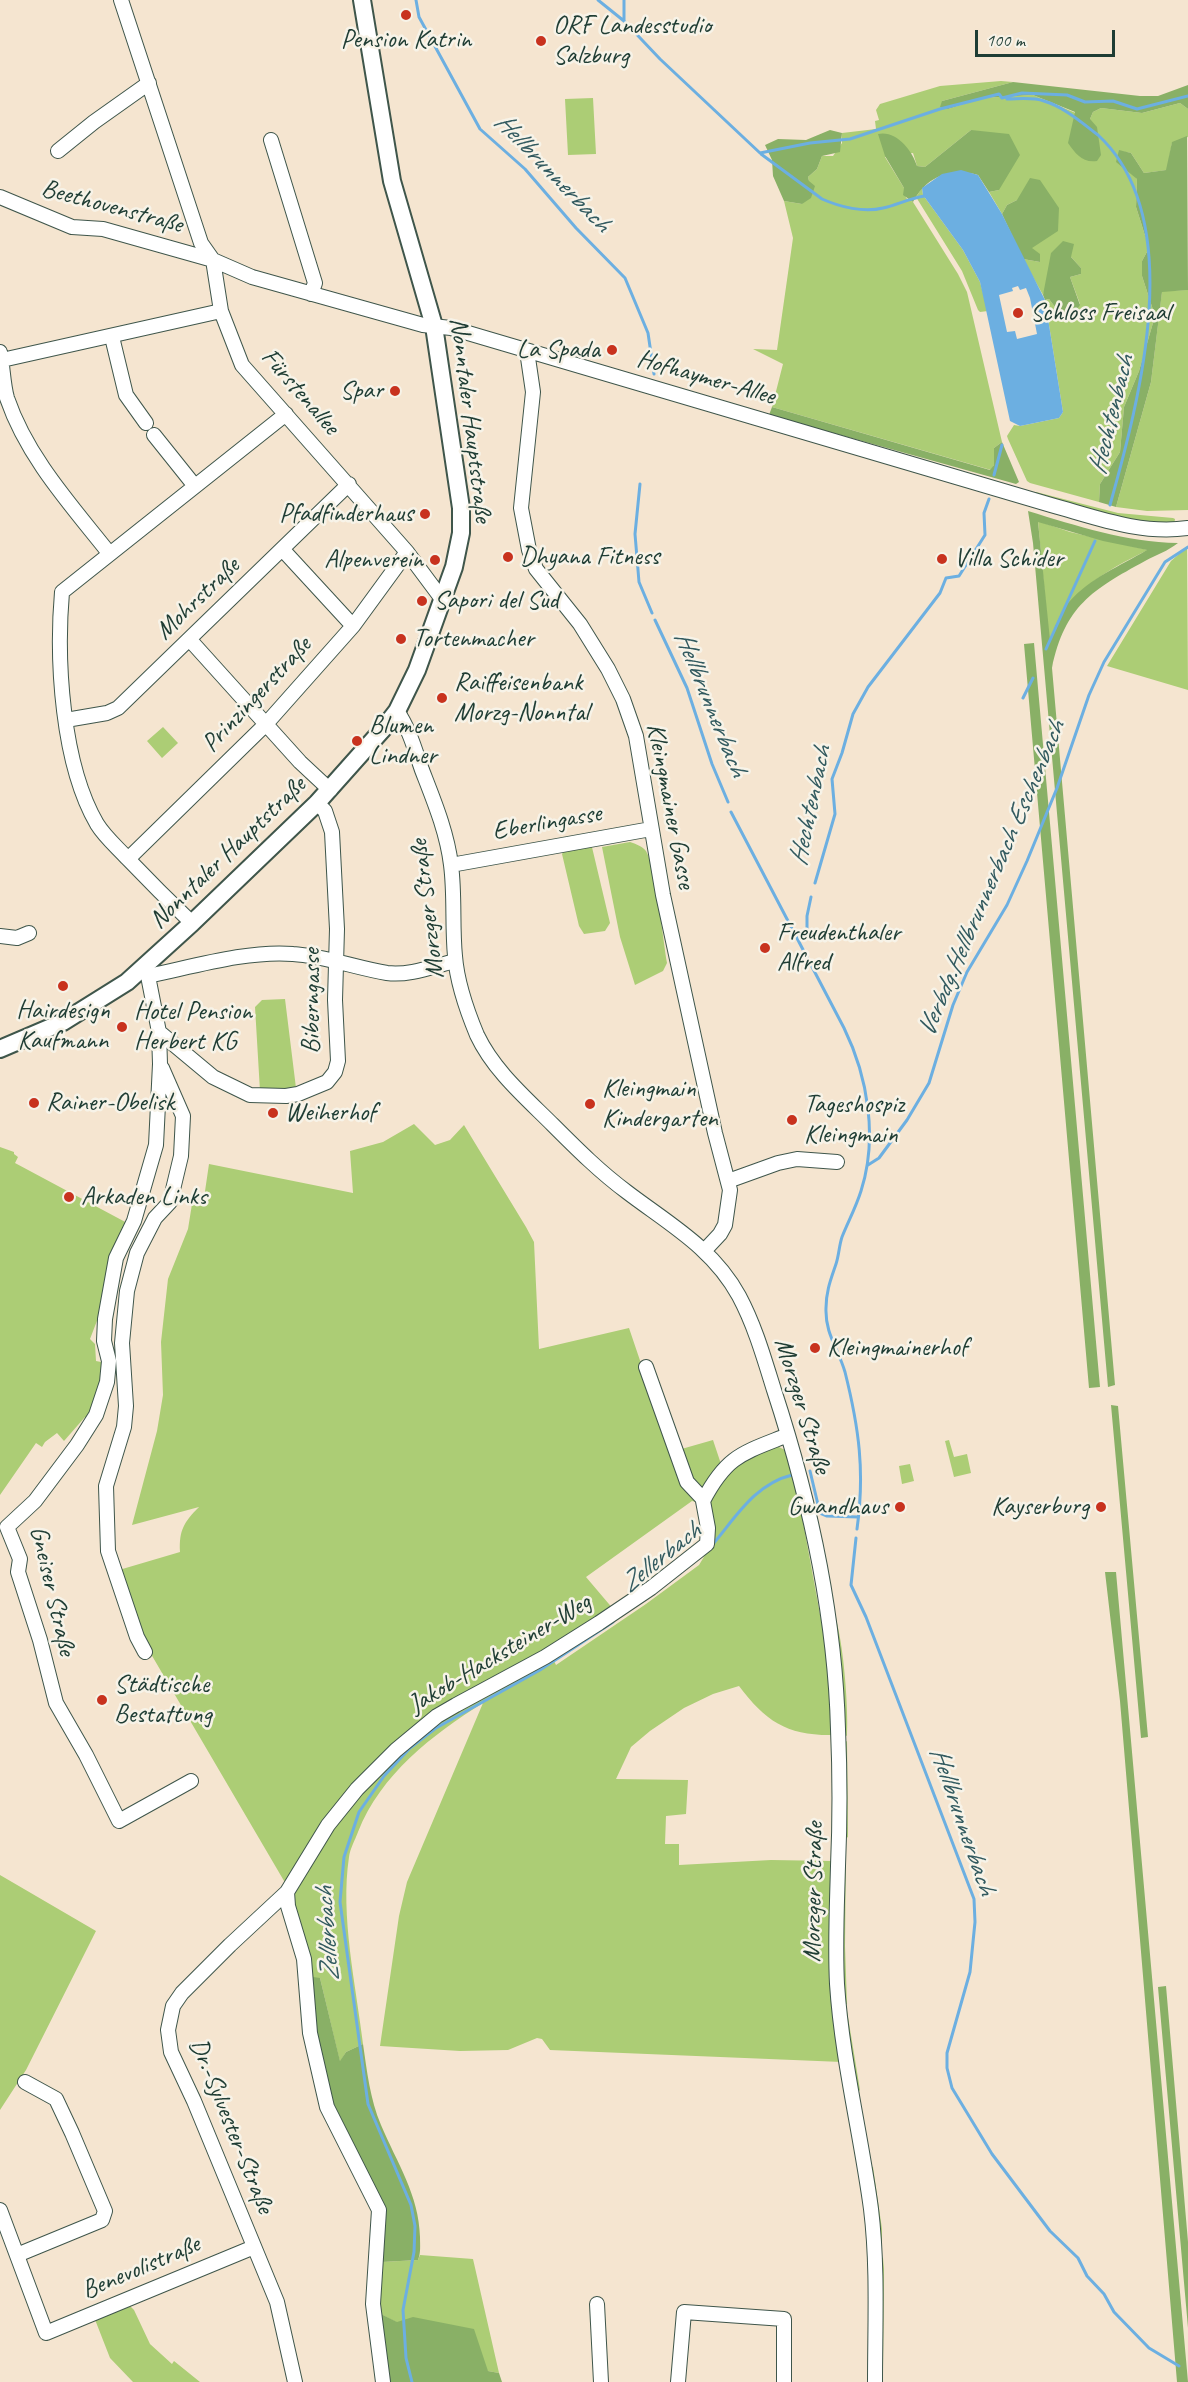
<!DOCTYPE html>
<meta charset="utf-8">
<style>
body{margin:0}
#map{position:relative;width:1188px;height:2382px;overflow:hidden;background:#f5e5d0;font-family:Caveat,sans-serif}
canvas{display:block}
.scale{position:absolute;left:975px;top:30px;width:140px;height:27px;box-sizing:border-box;border:3px solid #1f3d34;border-top:0;padding-left:8px;font-size:18px;line-height:21px;white-space:nowrap;color:#1f3d34;-webkit-text-stroke:4px #f7f3e8;paint-order:stroke}
</style>
<div id="map">
<canvas width="1188" height="2382"></canvas>
<div class="scale">100 m</div>
</div>
<script>
const ctx = document.querySelector('canvas').getContext('2d');
ctx.lineJoin = 'round';
function paint(path, color) {
  ctx.fillStyle = color;
  ctx.fill(path, 'evenodd');
}
function strokePath(path, color, width, dash) {
  ctx.strokeStyle = color;
  ctx.lineWidth = width;
  ctx.lineCap = dash ? 'butt' : 'round';
  ctx.setLineDash(dash || []);
  ctx.stroke(path);
}
function drawText(font, color, halo, rows, align = 'center') {
  ctx.font = font + ' Caveat,sans-serif';
  ctx.lineWidth = 5;
  ctx.setLineDash([]);
  ctx.textBaseline = 'middle';
  ctx.strokeStyle = halo;
  ctx.fillStyle = color;
  for (const [text, x, y, turn = 0] of rows) {
    ctx.save();
    ctx.translate(x, y);
    ctx.rotate((+turn || 0) * Math.PI / 180);
    ctx.textAlign = isNaN(turn) ? turn : align;
    if (halo) ctx.strokeText(text, 0, 0);
    ctx.fillText(text, 0, 0);
    ctx.restore();
  }
}
const green = new Path2D(`
 M1001 81 1013 82 942 101 948 109 983 98 1033 95 1090 119 1093 112 1101 108 1142 113 1180 103 1188 109V137L1172 143 1167 170 1144 173 1131 153 1119 151 1137 179 1136 207 1149 248 1142 261V276L1155 316 1139 371 1124 407 1120 452 1100 484 1099 502 1030 483 1027 481 1008 439 1007 436 1014 425 1020 426 1059 418 1063 412 1045 300 1049 299 1058 311 1080 304 1070 277 1081 274V268L1071 257 1046 286 1043 295 1023 259 1040 262 1031 248 1017 200 1007 205 1002 214 989 192 999 190 971 130 925 167 917 166 913 153 885 157 904 188 906 198 913 202 958 274 967 292 1002 442 994 448V465L991 470 772 407 783 364 753 349 777 350 793 238 784 201 802 204 809 181 808 177 817 169 822 156H833L842 143V133L876 129 875 121 879 120 876 110 880 104 940 86Z
 M593 98 596 154 568 155 565 99Z
 M922 188 923 195 963 250 980 282 988 311 980 312 978 310 962 271 916 197Z
 M1188 290V510L1147 511 1116 507 1151 382 1162 291Z
 M1036 492 1118 513 1173 518 1175 519 1174 525 1132 521 1036 495Z
 M1038 521 1070 532 1148 550C1103 572 1068 592 1049 641Z
 M1187 547 1188 690 1107 666 1171 561Z
 M163 727 178 743 162 758 147 741Z
 M630 842C636 844 642 846 646 851 656 868 663 940 667 963L663 971 635 985 620 937 602 847Z
 M591 843 610 923 605 931 584 934 579 926 562 854 566 847Z
 M285 999 296 1088 260 1091 255 1007 262 1000Z
 M414 1124 435 1145 450 1140 464 1125 526 1227 534 1242 539 1349 629 1328 671 1452 713 1440 724 1473 736 1461 777 1446 787 1451 799 1500 826 1647 834 1735C788 1736 766 1722 739 1686L713 1694 684 1708 650 1731 631 1747 616 1779 688 1780 686 1814 666 1816 665 1844H679V1865L771 1860 833 1861 842 2062 550 2050 542 2039 537 2038 508 2050 460 2051 380 2046 399 1916 407 1882 483 1703C432 1735 381 1774 358 1832 355 1840 350 1849 349 1857 340 1916 356 1985 363 2044L346 2052 340 2062 320 1978 309 1987 291 1903 296 1890 341 1817 358 1797 424 1731 552 1657 556 1665 646 1604 699 1565 713 1542 711 1506 692 1501 586 1577 614 1610 382 1756 287 1886 141 1637 119 1570 180 1552C179 1530 184 1522 199 1507L132 1525 157 1431 163 1395 161 1342 168 1279 188 1229 192 1204H201L204 1198 209 1164 353 1193 350 1151 383 1142Z
 M0 1147 14 1152V1154L18 1157 15 1163 129 1224 103 1305 90 1339 95 1344 96 1361 106 1363 105 1373 88 1418 85 1417 64 1441 57 1433 45 1442 42 1447 36 1443 0 1495Z
 M949 1440 954 1457 967 1454 971 1473 954 1477 945 1441Z
 M910 1464 914 1481 902 1484 899 1466Z
 M831 1606C843 1626 849 1711 847 1736L843 1734Z
 M847 1741 848 1837 845 1839 844 1743Z
 M846 1845 845 1946 847 2004 845 2005 841 1957 844 1846Z
 M0 1875 96 1931 26 2070 0 2110Z
 M847 2011 860 2090 858 2092 845 2013Z
 M870 2166 873 2167 882 2229V2248H879Z
 M420 2255 473 2259 499 2373 488 2371 379 2313 382 2262 418 2260Z
 M880 2256 883 2258 884 2269 883 2369 880 2368Z
 M130 2306 134 2310 150 2344 172 2364 174 2361 200 2382H133L110 2358 94 2317Z`);
const forest = new Path2D(`
 M1013 82 1140 96H1158L1188 85V109L1180 103 1142 113 1101 108 1093 112 1090 119 1097 127 1101 155 1097 161C1082 163 1076 154 1068 143L1075 112 1033 95 983 98 948 109 940 107 942 101Z
 M830 130 842 133 840 152 822 156 817 169 808 177 809 181 815 186 811 198 802 204 784 201 773 176 772 160 765 145 778 139 806 140Z
 M971 130 1009 134 1020 155 999 190 989 192 978 175C950 168 927 176 913 202L903 195 904 188 885 156 878 134C896 130 912 150 917 166L925 167Z
 M1187 136 1188 290 1162 292 1151 382 1116 507 1099 502 1100 484 1120 452 1124 407 1139 371 1155 316 1142 276V261L1149 248 1136 207 1137 179 1116 162 1119 150 1131 153 1144 173 1166 170 1172 142Z
 M1030 178 1040 180 1059 208 1058 231 1032 248 1040 254V262L1023 259 1002 214 1007 205 1017 200Z
 M1063 241 1074 244 1071 257 1081 268V274L1070 277 1080 305 1072 316 1058 311 1049 299 1045 300 1043 295 1051 253Z
 M772 407 990 470 994 465V448L1002 442 1019 482 1016 484 769 415Z
 M1028 511C1077 526 1126 542 1178 543 1168 551 1156 555 1145 561 1092 590 1065 606 1052 668L1115 1385 1108 1387 1033 543ZM1038 522 1103 541 1147 550C1120 566 1090 578 1069 602 1060 613 1055 627 1050 640Z
 M1034 643 1100 1387 1089 1388 1024 644Z
 M1111 1405 1118 1406 1148 1737 1141 1738Z
 M1105 1572H1116L1188 2382H1177L1120 1701Z
 M313 1977 320 1978 340 2061 346 2052 363 2044C367 2071 370 2099 381 2125 397 2163 419 2195 420 2237 420 2245 421 2253 418 2260L382 2262 383 2213 355 2148 327 2099 309 1987Z
 M1166 1986 1188 2242V2328L1158 1987Z
 M379 2313 397 2322 413 2317 474 2329 488 2371 499 2373 502 2382H390Z`);
const water = new Path2D(`
 M961 170 978 175 1002 214 1045 300 1063 412 1059 418 1020 426 1010 421 980 282 963 250 923 195 922 188 942 174ZM1018 286 1020 290 1026 288 1030 298 1037 334 1017 339 1015 331 1007 332 999 295 1013 291 1012 288Z`);
const stream = new Path2D(`
 M416 0 419 17 480 129 525 169 576 228 625 278 648 333 654 374
 M598 0 624 21 660 59 760 153 810 143 850 139 940 109 999 94 1002 98 1022 93 1067 95 1085 102 1113 101 1137 109 1188 96
 M624 21V0
 M1007 99C1019 99 1033 97 1044 101 1064 107 1081 122 1098 135 1188 218 1140 398 1110 505
 M761 154 822 199C840 207 864 213 883 208 897 205 910 198 925 196
 M994 475 1002 445
 M640 484 635 534 639 582 652 613
 M655 620 687 688 712 764 728 802
 M1046 649 1095 541
 M1023 698 1033 678
 M731 812 844 1028C868 1077 878 1138 861 1191 856 1207 848 1222 842 1237 839 1246 839 1255 836 1264 831 1279 826 1291 826 1308 825 1334 838 1348 845 1372 859 1428 865 1472 857 1529
 M815 883 835 814 832 779 842 753 853 714 868 687 940 593 946 578 959 576 985 535 984 513 989 499
 M807 937V916L811 897
 M868 1165 879 1158 907 1120 929 1083 953 1005 967 972 1007 905 1027 861 1057 788 1089 695 1104 662 1165 562 1188 547
 M810 1471 820 1513 827 1516 858 1517
 M856 1538 851 1585 866 1617 974 1899 975 1922 970 1972 947 2053V2068L952 2088 992 2154 1050 2231 1078 2258 1087 2276 1104 2294 1114 2312 1149 2348 1179 2366
 M713 1544C736 1517 755 1484 792 1475
 M412 2382 406 2358 403 2310 414 2252 415 2226 411 2205 368 2104 340 1902 344 1857 359 1812 384 1776 410 1748 436 1728 540 1670 613 1622`);
const minor = new Path2D(`
 M121 0 201 243 213 260 221 311 242 365 407 552 442 599
 M271 140 315 283 311 294
 M58 151 94 122 149 83
 M0 197 72 227 103 229 213 260 252 277 423 325 451 328 468 333 1051 505C1095 517 1141 535 1188 528
 M112 337 126 395 146 423
 M527 351 533 392 521 508 529 550 536 569 580 624 608 669 623 699 636 736 663 895 715 1133 730 1190 725 1225 720 1234 705 1250
 M0 352C3 367 3 384 7 398 27 457 71 505 109 553
 M2 360 221 311
 M154 435 194 485
 M283 550 353 626
 M190 640 300 762 330 790
 M397 711C409 728 415 750 422 770 434 801 447 832 451 865 455 895 452 926 455 956 457 982 467 1011 477 1035 494 1071 526 1098 553 1125 577 1149 600 1172 627 1192 669 1224 713 1248 739 1296 755 1326 764 1358 774 1390 809 1497 835 1616 838 1729 840 1775 840 1820 838 1866 837 1905 835 1944 837 1984 842 2060 861 2134 871 2209 878 2266 875 2325 875 2382
 M66 720 107 713 118 708 349 484
 M128 859 266 724 353 626 407 552
 M451 865 651 829
 M192 923C170 902 149 881 127 858 117 847 105 837 97 824 62 764 56 661 62 592L286 414
 M0 936 17 938 29 933
 M143 969 148 976 159 1032 160 1064 156 1145 134 1221 116 1258 105 1319 104 1341 109 1361 107 1382 96 1415 77 1445 35 1501 7 1527 20 1559 18 1572 40 1640 56 1703 86 1755 119 1821 191 1781
 M148 976C192 967 249 950 293 954 325 956 356 968 387 973 409 976 434 966 455 961
 M159 1032 213 1077 250 1095 286 1096 298 1094 327 1082 335 1072 338 1061 335 1000 337 929 332 832 325 811 317 803
 M728 1181 778 1163 797 1159 837 1162
 M646 1367 687 1482 703 1499
 M145 1652 137 1637 108 1551 106 1486 124 1427 126 1406 122 1343 127 1291 137 1253 155 1218 170 1202 181 1156 183 1116 162 1068
 M287 1892 288 1906 304 1959 310 2033 327 2107 379 2210 373 2304 383 2382
 M0 2210 46 2333 254 2247
 M17 2255 102 2220 105 2211 72 2133 56 2099 25 2082
 M597 2304 601 2382
 M295 2382 277 2302 194 2101 171 2052 168 2030 173 2006 182 1993 230 1945 287 1892 328 1825 357 1789 396 1750 437 1716 456 1705 545 1657 599 1623 651 1588 707 1544 708 1528 703 1501C727 1455 743 1453 788 1435
 M678 2382 684 2312 784 2319V2382`);
const major = new Path2D(`
 M0 1049 63 1022 127 982 192 923 317 803 383 729 397 711 417 670 454 567 461 533V508L434 326 392 181 362 0`);
const markers = [
 [406,15,6,"#c8321e"],
 [541,41,6,"#c8321e"],
 [1018,313,6,"#c8321e"],
 [612,350,6,"#c8321e"],
 [395,391,6,"#c8321e"],
 [425,514,6,"#c8321e"],
 [508,557,6,"#c8321e"],
 [942,559,6,"#c8321e"],
 [435,560,6,"#c8321e"],
 [422,601,6,"#c8321e"],
 [401,639,6,"#c8321e"],
 [442,698,6,"#c8321e"],
 [357,741,6,"#c8321e"],
 [765,948,6,"#c8321e"],
 [63,986,6,"#c8321e"],
 [122,1027,6,"#c8321e"],
 [34,1103,6,"#c8321e"],
 [590,1104,6,"#c8321e"],
 [273,1113,6,"#c8321e"],
 [792,1120,6,"#c8321e"],
 [69,1197,6,"#c8321e"],
 [815,1348,6,"#c8321e"],
 [900,1507,6,"#c8321e"],
 [1101,1507,6,"#c8321e"],
 [102,1700,6,"#c8321e"]
];
const poiNames = [
 ["ORF Landesstudio",553,26],
 ["Salzburg",553,56],
 ["Pension Katrin",406,40,"center"],
 ["Schloss Freisaal",1030,313],
 ["La Spada",600,350,"right"],
 ["Spar",383,391,"right"],
 ["Pfadfinderhaus",413,514,"right"],
 ["Dhyana Fitness",520,557],
 ["Villa Schider",954,559],
 ["Alpenverein",423,560,"right"],
 ["Sapori del Sud",434,601],
 ["Tortenmacher",413,639],
 ["Raiffeisenbank",454,683],
 ["Morzg-Nonntal",454,713],
 ["Blumen",369,726],
 ["Lindner",369,756],
 ["Freudenthaler",777,933],
 ["Alfred",777,963],
 ["Hairdesign",63,1011,"center"],
 ["Kaufmann",63,1041,"center"],
 ["Hotel Pension",134,1012],
 ["Herbert KG",134,1042],
 ["Kleingmain",602,1089],
 ["Kindergarten",602,1119],
 ["Rainer-Obelisk",46,1103],
 ["Tageshospiz",804,1105],
 ["Kleingmain",804,1135],
 ["Weiherhof",285,1113],
 ["Arkaden Links",81,1197],
 ["Kleingmainerhof",827,1348],
 ["Gwandhaus",888,1507,"right"],
 ["Kayserburg",1089,1507,"right"],
 ["Städtische",114,1685],
 ["Bestattung",114,1715]
];
const streetNames = [
 ["Beethovenstraße",112,207,15],
 ["Hofhaymer-Allee",706,378,16],
 ["Fürstenallee",300,392,49],
 ["Nonntaler Hauptstraße",470,420,83],
 ["Mohrstraße",198,599,-44],
 ["Prinzingerstraße",257,695,-47],
 ["Kleingmainer Gasse",670,806,79],
 ["Eberlingasse",547,823,-10],
 ["Nonntaler Hauptstraße",228,853,-44],
 ["Morzger Straße",428,909,-97],
 ["Biberngasse",312,1001,-90],
 ["Morzger Straße",802,1406,73],
 ["Gneiser Straße",52,1591,77],
 ["Jakob-Hacksteiner-Weg",500,1654,-31],
 ["Morzger Straße",814,1892,-89],
 ["Dr.-Sylvester-Straße",231,2126,68],
 ["Benevolistraße",141,2268,-23]
];
const waterNames = [
 ["Hellbrunnerbach",552,173,46],
 ["Hechtenbach",1112,415,-76],
 ["Hellbrunnerbach",710,704,68],
 ["Hechtenbach",811,806,-78],
 ["Verbdg.Hellbrunnerbach Eschenbach",992,879,-67],
 ["Zellerbach",661,1558,-39],
 ["Hellbrunnerbach",962,1821,71],
 ["Zellerbach",328,1934,-94]
];
paint(green, '#accd75');
paint(forest, '#89b066');
paint(water, '#6cafe1');
strokePath(stream, '#6cafe1', 3);
strokePath(minor, '#3f564b', 16);
strokePath(major, '#3f564b', 20);
strokePath(minor, '#fff', 14);
strokePath(major, '#fff', 16);
for (const [x, y, r, color] of markers) {
  const dot = new Path2D();
  dot.arc(x, y, r, 0, 2 * Math.PI);
  ctx.fillStyle = color;
  ctx.fill(dot);
  strokePath(dot, '#f7f3e8', 2);
}
drawText('26px', '#1f3d34', '#f7f3e8', poiNames, 'left');
drawText('26px', '#1f3d34', '#f7f3e8', streetNames);
drawText('italic 27px', '#325a5f', '#f7f3e8', waterNames);
</script>
